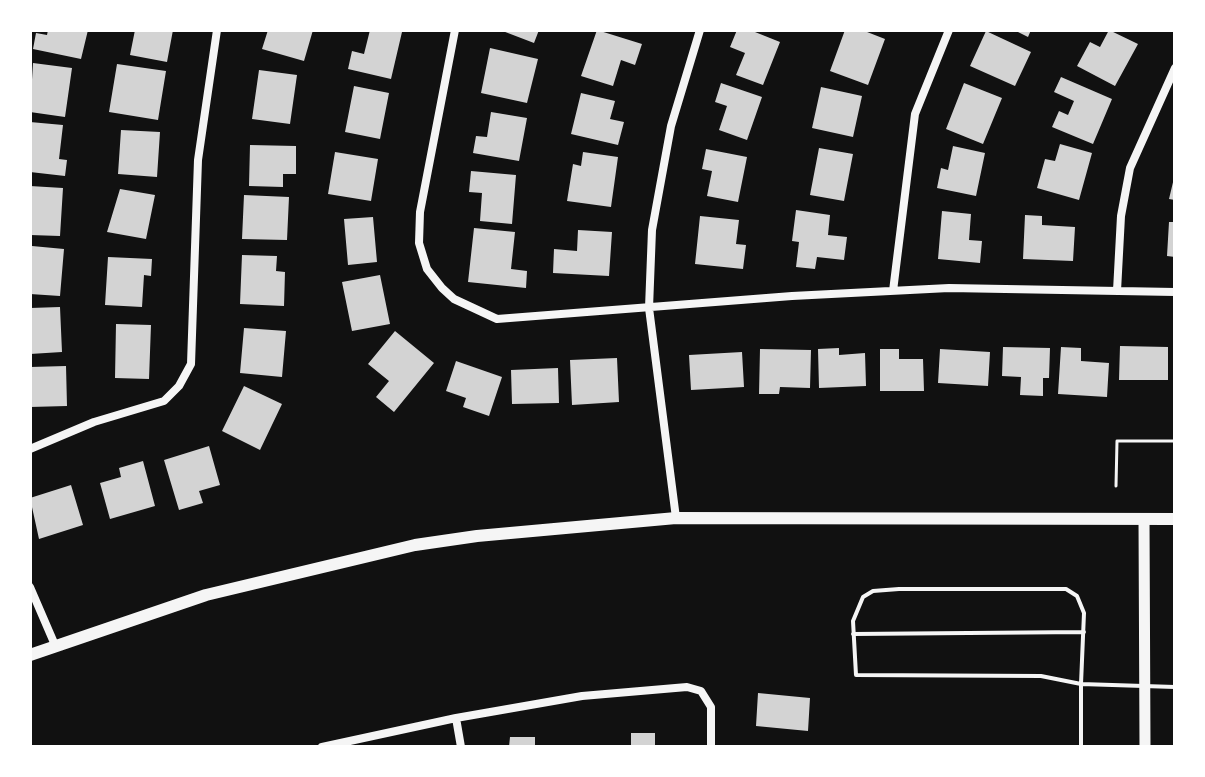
<!DOCTYPE html>
<html>
<head>
<meta charset="utf-8">
<style>
	body { margin:0 }
	#map { position:relative; width:1205px; height:777px; overflow:hidden; background:#111; font-family:Montserrat,sans-serif }
	canvas { display:block }
	.frame { position:absolute; inset:0; border:32px solid #fff; pointer-events:none }
</style>
</head>
<body>
<div id="map">
<canvas width="1205" height="777"></canvas>
<div class="frame"></div>
</div>
<script>
const context = document.querySelector('canvas').getContext('2d');
context.lineJoin = 'round';
function paint(path, color) {
  context.fillStyle = color;
  context.fill(path, 'evenodd');
}
function shape(rows) {
  const path = new Path2D();
  for (const r of rows) {
    path.moveTo(r[0], r[1]);
    for (let i = 2; i < r.length; i += 2) path.lineTo(r[i], r[i + 1]);
  }
  return path;
}
function trace(path, color, width, dash) {
  context.strokeStyle = color;
  context.lineWidth = width;
  context.lineCap = dash ? 'butt' : 'round';
  context.setLineDash(dash || []);
  context.stroke(path);
}
const building = shape([
	[48,30,88,30,81,59,33,49,36,33,47,35],
	[135,30,173,30,167,62,130,55],
	[268,30,313,30,304,61,262,49],
	[370,30,402,32,391,79,348,69,352,51,364,54],
	[500,30,539,30,534,43],
	[597,30,642,44,635,65,621,60,613,86,581,76],
	[737,30,750,30,780,42,763,85,736,75,745,53,730,47],
	[845,30,862,30,885,39,868,85,830,71],
	[1014,30,1031,30,1028,37],
	[1109,30,1138,44,1115,86,1077,66,1090,42,1100,47],
	[986,31,1031,52,1015,86,970,66],
	[490,48,538,59,527,103,481,93],
	[33,63,72,68,65,117,30,112],
	[117,64,166,71,158,120,109,112],
	[259,70,297,75,290,124,252,119],
	[1061,77,1112,99,1093,144,1052,127,1059,111,1068,115,1074,101,1054,92],
	[721,83,762,97,747,140,719,130,727,106,715,102],
	[964,83,1002,98,983,144,946,129],
	[354,86,389,93,380,139,345,132],
	[821,87,862,96,853,137,812,128],
	[581,93,615,101,610,119,624,122,618,145,571,134],
	[491,112,527,118,519,161,473,153,476,136,487,137],
	[30,122,63,125,59,159,67,160,65,176,30,172],
	[121,130,160,132,157,177,118,174],
	[1060,144,1092,153,1079,200,1037,188,1045,159,1055,161],
	[250,145,296,146,296,174,283,174,283,187,249,186],
	[953,146,985,153,976,196,937,188,941,168,948,170],
	[819,148,853,154,844,201,810,195],
	[706,149,747,157,738,202,707,196,712,171,702,169],
	[335,152,378,159,371,201,328,194],
	[583,152,618,157,611,207,567,201,573,164,581,166],
	[471,171,516,175,512,224,480,221,482,193,469,192],
	[1174,178,1175,178,1175,200,1169,199],
	[30,186,63,188,60,236,30,235],
	[120,189,155,195,146,239,107,232],
	[244,195,289,197,287,240,242,239],
	[796,210,830,215,828,235,847,237,844,260,817,257,815,269,796,267,799,242,792,241],
	[942,211,971,214,969,240,982,241,980,263,938,259],
	[1025,215,1042,216,1042,225,1075,227,1073,261,1023,259],
	[700,216,739,220,736,244,746,245,743,269,695,264],
	[373,217,377,262,348,265,344,219],
	[1169,222,1175,222,1175,257,1167,256],
	[474,228,515,232,511,269,527,271,526,288,468,282],
	[578,230,612,232,609,276,553,273,554,249,577,251],
	[32,246,64,249,60,296,30,294],
	[242,255,277,256,276,271,285,272,284,306,240,304],
	[108,257,152,259,151,276,144,275,142,307,105,305],
	[380,275,390,324,352,331,342,282],
	[60,307,62,352,30,354,30,308],
	[116,324,151,325,149,379,115,378],
	[244,328,286,331,282,377,240,373],
	[395,331,434,363,394,412,376,397,389,381,368,364],
	[1120,346,1168,347,1168,380,1119,380],
	[1003,347,1050,348,1049,378,1043,378,1043,396,1020,395,1021,377,1002,376],
	[1061,347,1081,348,1081,361,1109,363,1107,397,1058,394],
	[839,348,839,355,865,353,866,386,819,388,818,349],
	[760,349,811,350,810,388,780,387,779,394,759,394],
	[880,349,899,349,899,359,923,359,924,391,880,391],
	[940,349,990,352,988,386,938,383],
	[742,352,744,387,691,390,689,355],
	[617,358,619,402,572,405,570,360],
	[456,361,502,377,489,416,463,407,466,398,446,391],
	[66,366,67,406,30,407,30,367],
	[558,368,559,403,512,404,511,370],
	[244,386,282,404,260,450,222,431],
	[209,446,220,485,199,491,203,503,179,510,164,460],
	[143,461,155,506,110,519,100,483,121,477,119,468],
	[71,485,83,525,39,539,30,498],
	[758,693,810,698,808,731,756,726],
	[631,733,655,733,655,747,631,747],
	[510,737,535,737,535,747,509,747]
]);
const path = shape([
	[1116,486,1117,441,1175,441]
]);
const service = shape([
	[899,589,1066,589,1077,596,1084,613,1081,684,1041,676,856,675,853,621,863,597,873,591,899,589],
	[853,634,1084,632],
	[1081,747,1081,684,1175,687]
]);
const minor = shape([
	[455,30,420,212,419,243,427,269,442,288,454,299,497,319,792,296,949,288,1175,292],
	[893,291,915,114,949,30],
	[1117,291,1121,216,1130,168,1175,68],
	[30,449,94,422,164,401,179,386,191,364,198,160,217,30],
	[676,518,649,308,652,230,671,126,700,30],
	[30,587,55,645],
	[456,718,461,747],
	[322,747,456,718,582,696,687,687,701,691,711,707,711,747]
]);
const tertiary = shape([
	[1144,519,1145,747]
]);
const secondary = shape([
	[30,655,206,595,415,545,477,536,676,518,1175,519]
]);
paint(building, '#d3d3d3');
trace(path, '#f5f5f5', 3);
trace(service, '#f5f5f5', 4);
trace(minor, '#f5f5f5', 8);
trace(tertiary, '#f5f5f5', 11);
trace(secondary, '#f5f5f5', 12);
</script>
</body>
</html>
